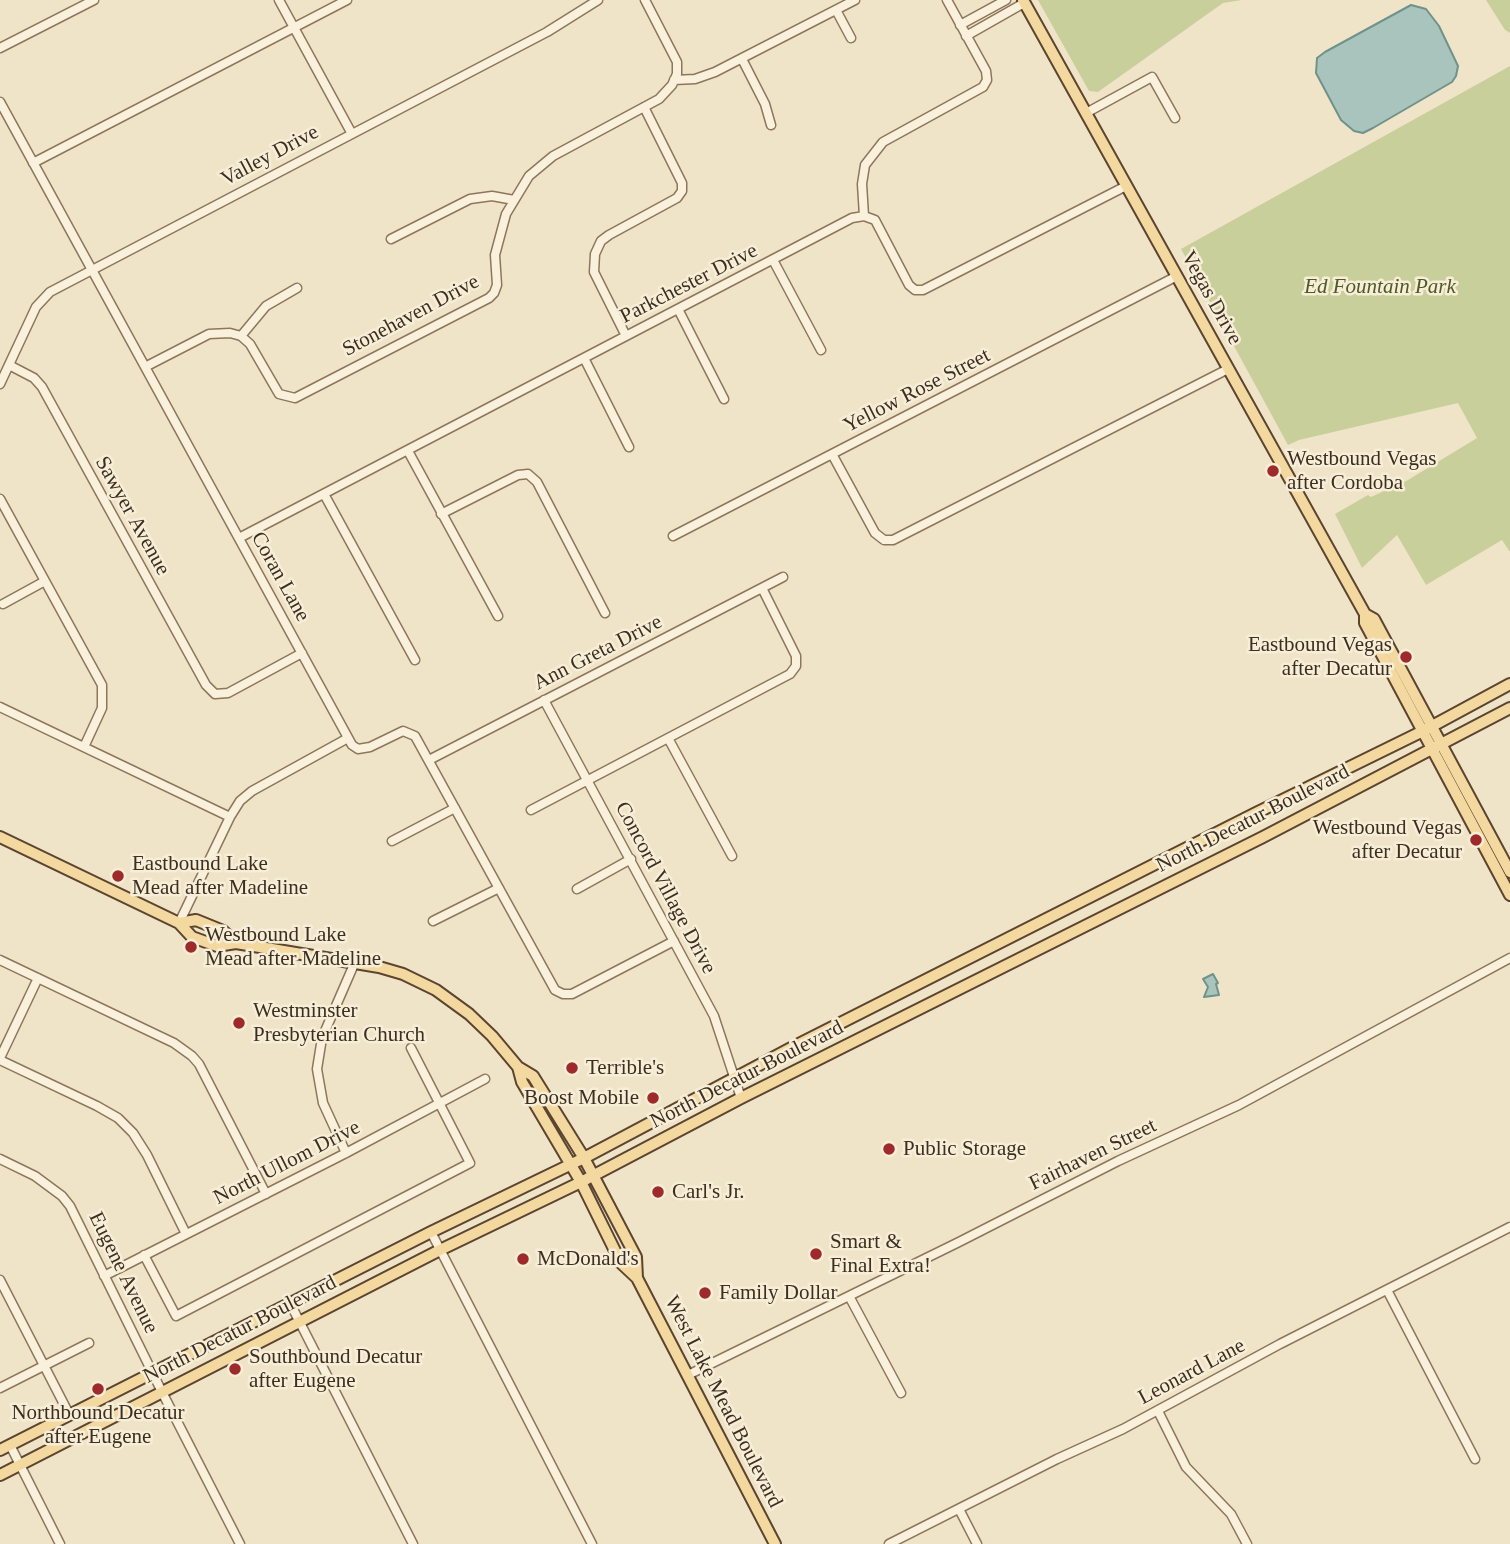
<!DOCTYPE html>
<html>
<head>
<meta charset="utf-8">
<style>
	body { margin:0 }
	canvas { display:block; background:#f0e4c8 }
</style>
</head>
<body>
<canvas width="1510" height="1544"></canvas>
<script>
const context = document.querySelector('canvas').getContext('2d');
context.lineJoin = 'round';
function paint(path, color) {
  context.fillStyle = color;
  context.fill(path, 'evenodd');
}
function shape(rows) {
  const path = new Path2D();
  for (const r of rows) {
    path.moveTo(r[0], r[1]);
    for (let i = 2; i < r.length; i += 2) path.lineTo(r[i], r[i + 1]);
  }
  return path;
}
function trace(path, color, width, dash) {
  context.strokeStyle = color;
  context.lineWidth = width;
  context.lineCap = dash ? 'butt' : 'round';
  context.setLineDash(dash || []);
  context.stroke(path);
}
function drawText(font, color, halo, rows, align = 'center') {
  context.font = font + ' Georgia,serif';
  context.lineWidth = 5;
  context.setLineDash([]);
  context.textBaseline = 'middle';
  context.strokeStyle = halo;
  context.fillStyle = color;
  for (const [text, x, y, turn = 0] of rows) {
    context.save();
    context.translate(x, y);
    context.rotate((+turn || 0) * Math.PI / 180);
    context.textAlign = isNaN(turn) ? turn : align;
    if (halo) context.strokeText(text, 0, 0);
    context.fillText(text, 0, 0);
    context.restore();
  }
}
const green = shape([
	[1038,0,1242,0,1223,3,1098,92,1089,91],
	[1486,0,1510,0,1510,33,1505,30],
	[1510,66,1510,552,1502,540,1426,585,1397,535,1362,568,1335,514,1368,495,1371,497,1408,480,1477,438,1458,403,1299,440,1288,445,1181,249]
]);
const water = shape([
	[1411,5,1426,9,1439,26,1458,66,1456,76,1452,82,1373,128,1363,133,1354,131,1341,120,1316,73,1317,58,1325,52,1411,5],
	[1213,974,1218,983,1216,984,1219,995,1204,997,1208,987,1203,979,1213,974]
]);
const minor = shape([
	[279,0,352,134],
	[836,10,851,38],
	[960,25,1006,0],
	[966,36,1024,3],
	[0,48,94,0],
	[742,59,765,104,771,125],
	[674,80,695,79,715,72,855,0],
	[0,102,352,745,358,749,370,747,403,731,415,736,555,990,563,994,572,994,674,941],
	[1086,113,1152,77,1175,118],
	[33,163,347,0],
	[864,216,862,184,865,165,883,142,983,87,987,80,986,71,947,0],
	[391,239,470,199,492,196,514,200],
	[773,260,821,350],
	[678,309,724,399],
	[241,336,266,306,297,288],
	[626,336,594,272,595,254,601,241,609,235,677,198,682,191,682,183,644,107],
	[584,358,629,447],
	[9,365,34,378,42,387,206,685,215,694,228,693,302,653],
	[145,367,209,334,230,333,241,336,250,344,279,394,295,398,489,298,494,293,497,285,495,255,506,214,529,176,553,156,659,99,672,85,677,74,677,62,645,0],
	[0,384,36,307,50,292,547,32,598,0],
	[408,451,498,616],
	[832,454,875,533,884,540,893,540,1228,369],
	[324,494,415,660],
	[0,499,102,685,102,708,84,747],
	[441,514,518,475,528,474,537,482,605,613],
	[673,536,1177,276],
	[239,538,852,218,864,216,875,220,909,285,915,290,923,290,1126,186],
	[3,604,45,581],
	[544,700,714,1016,741,1098],
	[0,707,230,817],
	[668,738,732,856],
	[429,760,783,577],
	[531,810,790,674,796,666,796,656,762,588],
	[392,841,455,808],
	[577,889,631,859],
	[433,921,499,888],
	[179,923,230,817,240,801,252,791,348,738],
	[0,960,174,1043,192,1056,199,1064,266,1194],
	[0,1058,38,978],
	[0,1060,97,1106,118,1118,133,1133,147,1155,186,1234],
	[346,1153,323,1103,317,1069,322,1038,355,962],
	[0,1159,35,1176,62,1196,70,1206,162,1392,240,1544],
	[431,1232,592,1544],
	[144,1255,176,1316,470,1163,411,1048],
	[104,1276,346,1153,485,1079],
	[0,1280,69,1414],
	[1387,1290,1475,1459],
	[849,1296,901,1393],
	[290,1303,413,1544],
	[688,1375,959,1242,1118,1161,1239,1105,1510,958],
	[0,1388,89,1343],
	[1158,1411,1186,1467,1231,1514,1247,1544],
	[10,1445,60,1544],
	[959,1509,977,1544],
	[889,1544,1057,1459,1123,1429,1280,1344,1510,1227]
]);
const major = shape([
	[1023,0,1365,614,1365,623,1510,895],
	[1365,614,1374,619,1510,872],
	[0,837,179,923,192,937,217,946,236,943,379,967,403,974,436,990,469,1014,492,1036,518,1067,533,1076,584,1158,636,1257,637,1278],
	[179,923,196,920,223,931,236,943],
	[518,1067,522,1082,581,1182,621,1263,637,1278,775,1544],
	[0,1450,431,1232,584,1158,795,1046,1256,813,1423,731,1510,684],
	[0,1475,440,1250,581,1182,741,1098,1263,837,1510,708]
]);
const markers = [
	[1273,471,7,"#9e2a2b"],
	[1406,657,7,"#9e2a2b"],
	[1476,840,7,"#9e2a2b"],
	[118,876,7,"#9e2a2b"],
	[191,947,7,"#9e2a2b"],
	[239,1023,7,"#9e2a2b"],
	[572,1068,7,"#9e2a2b"],
	[653,1098,7,"#9e2a2b"],
	[889,1149,7,"#9e2a2b"],
	[658,1192,7,"#9e2a2b"],
	[816,1254,7,"#9e2a2b"],
	[523,1259,7,"#9e2a2b"],
	[705,1293,7,"#9e2a2b"],
	[235,1369,7,"#9e2a2b"],
	[98,1389,7,"#9e2a2b"]
];
const streetNames = [
	["Valley Drive",270,156,-28],
	["Parkchester Drive",689,284,-27],
	["Vegas Drive",1211,298,61],
	["Stonehaven Drive",411,316,-28],
	["Yellow Rose Street",917,391,-27],
	["Sawyer Avenue",132,516,61],
	["Coran Lane",280,577,61],
	["Ann Greta Drive",598,653,-27],
	["North Decatur Boulevard",1253,819,-27],
	["Concord Village Drive",665,888,62],
	["North Decatur Boulevard",747,1075,-27],
	["Fairhaven Street",1093,1155,-26],
	["North Ullom Drive",287,1163,-27],
	["Eugene Avenue",123,1273,64],
	["North Decatur Boulevard",240,1330,-27],
	["Leonard Lane",1192,1372,-28],
	["West Lake Mead Boulevard",723,1402,63]
];
const parkNames = [
	["Ed Fountain Park",1380,287]
];
const poiNames = [
	["Westbound Vegas",1287,459],
	["after Cordoba",1287,483],
	["Eastbound Vegas",1392,645,"right"],
	["after Decatur",1392,669,"right"],
	["Westbound Vegas",1462,828,"right"],
	["after Decatur",1462,852,"right"],
	["Eastbound Lake",132,864],
	["Mead after Madeline",132,888],
	["Westbound Lake",205,935],
	["Mead after Madeline",205,959],
	["Westminster",253,1011],
	["Presbyterian Church",253,1035],
	["Terrible's",586,1068],
	["Boost Mobile",639,1098,"right"],
	["Public Storage",903,1149],
	["Carl's Jr.",672,1192],
	["Smart &",830,1242],
	["Final Extra!",830,1266],
	["McDonald's",537,1259],
	["Family Dollar",719,1293],
	["Southbound Decatur",249,1357],
	["after Eugene",249,1381],
	["Northbound Decatur",98,1413,"center"],
	["after Eugene",98,1437,"center"]
];
paint(green, '#c9cf9b');
paint(water, '#a9c4bc');
trace(water, '#6f938a', 2);
trace(minor, '#8d765c', 11);
trace(major, '#5b4430', 14);
trace(minor, '#faf1dc', 8);
trace(major, '#f3d9a0', 10);
for (const [x, y, r, color] of markers) {
  const dot = new Path2D();
  dot.arc(x, y, r, 0, 2 * Math.PI);
  context.fillStyle = color;
  context.fill(dot);
  trace(dot, '#f7eed8', 2.5);
}
drawText('21px', '#3d2e20', '#f7eed8', streetNames);
drawText('italic 21px', '#4d5a26', '#f7eed8', parkNames);
drawText('21px', '#3d2e20', '#f7eed8', poiNames, 'left');
</script>
</body>
</html>
